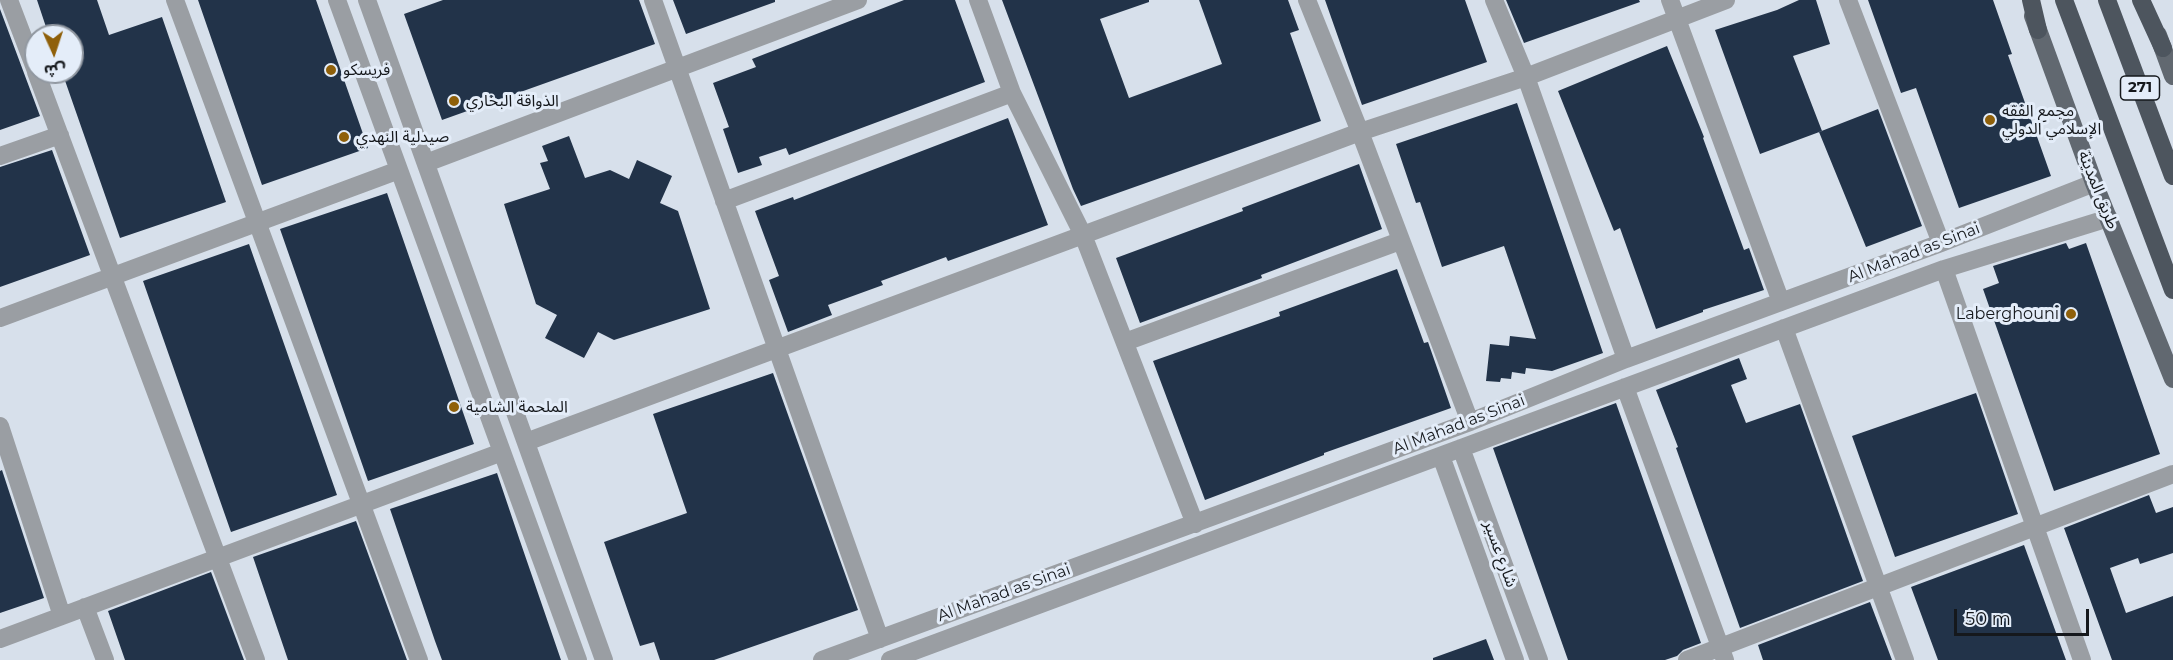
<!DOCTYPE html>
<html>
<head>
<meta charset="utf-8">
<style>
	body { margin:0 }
	#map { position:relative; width:2173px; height:660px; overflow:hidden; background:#d7e0eb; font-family:Montserrat,"Noto Sans Arabic",sans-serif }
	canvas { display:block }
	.north { position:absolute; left:24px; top:24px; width:60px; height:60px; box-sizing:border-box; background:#e4edf9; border:2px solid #9198a1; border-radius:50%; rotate:177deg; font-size:16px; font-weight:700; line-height:24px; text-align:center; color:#15181c }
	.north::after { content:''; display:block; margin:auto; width:21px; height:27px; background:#8f600a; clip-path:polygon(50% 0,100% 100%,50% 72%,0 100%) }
	.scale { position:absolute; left:1954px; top:609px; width:135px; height:27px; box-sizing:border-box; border:3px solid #15181c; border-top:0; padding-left:8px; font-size:18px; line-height:21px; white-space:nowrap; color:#15181c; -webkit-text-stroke:4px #e4edf9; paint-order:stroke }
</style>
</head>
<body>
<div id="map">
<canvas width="2173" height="660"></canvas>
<div class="north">ش</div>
<div class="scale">50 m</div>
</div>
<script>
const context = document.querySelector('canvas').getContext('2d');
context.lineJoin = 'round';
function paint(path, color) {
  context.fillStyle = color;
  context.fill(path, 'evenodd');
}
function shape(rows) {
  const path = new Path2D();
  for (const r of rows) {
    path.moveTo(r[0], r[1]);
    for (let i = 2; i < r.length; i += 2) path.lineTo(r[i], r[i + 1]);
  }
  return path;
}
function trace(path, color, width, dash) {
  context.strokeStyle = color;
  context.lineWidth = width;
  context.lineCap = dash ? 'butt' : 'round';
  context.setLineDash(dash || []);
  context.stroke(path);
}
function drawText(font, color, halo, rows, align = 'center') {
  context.font = font + ' Montserrat,"Noto Sans Arabic",sans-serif';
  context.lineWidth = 6;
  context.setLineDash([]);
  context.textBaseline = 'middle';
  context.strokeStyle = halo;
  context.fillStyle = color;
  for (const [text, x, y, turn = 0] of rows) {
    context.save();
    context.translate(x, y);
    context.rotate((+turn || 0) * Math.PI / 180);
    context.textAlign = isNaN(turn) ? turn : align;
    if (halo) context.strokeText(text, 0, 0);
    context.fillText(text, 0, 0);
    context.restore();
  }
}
const building = shape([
	[37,0,97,0,109,35,162,17,226,202,120,238,62,72,72,72,72,36,49,36],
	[198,0,316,0,368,148,262,185],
	[443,0,639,0,655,44,442,120,404,14],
	[673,0,775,0,775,2,686,34],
	[904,0,955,0,985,82,789,155,786,148,759,157,762,165,738,173,723,129,729,127,713,83,756,67,752,59],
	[1002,0,1149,0,1149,2,1100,19,1129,98,1222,64,1199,0,1288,0,1299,30,1290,33,1321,121,1081,206,1073,189],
	[1325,0,1465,0,1487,62,1362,105],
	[1506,0,1639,0,1640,2,1524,43],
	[1799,0,1816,0,1830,44,1793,56,1822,131,1760,154,1715,30,1777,10],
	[1868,0,1993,0,2012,54,2008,55,2051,176,1959,208,1916,88,1901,93],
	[0,9,40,116,0,130],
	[1667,46,1704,137,1703,138,1744,250,1749,248,1764,290,1703,310,1703,312,1656,329,1620,228,1614,231,1558,91],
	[1517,103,1603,353,1552,371,1526,368,1525,374,1512,372,1511,379,1501,378,1500,382,1486,381,1490,344,1509,346,1510,336,1536,339,1504,246,1442,267,1420,202,1416,203,1396,144],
	[1878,109,1922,226,1866,247,1819,132],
	[1008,118,1048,225,948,261,946,257,881,281,883,285,828,305,832,315,788,332,769,280,779,276,755,211,793,197,794,200],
	[569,136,585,178,610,170,629,179,637,160,672,176,660,203,678,211,710,309,614,340,598,332,584,358,545,338,557,315,536,304,504,204,550,189,540,163,548,161,542,146],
	[52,150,90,255,0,287,0,167],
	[1359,164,1382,229,1261,275,1262,278,1140,323,1116,258,1243,211,1242,208],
	[387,193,474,444,368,481,280,229],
	[2066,243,2069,249,2086,243,2160,454,2054,491,1983,289,1999,283,1993,266],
	[249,244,337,495,231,532,143,281],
	[1397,269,1424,343,1428,342,1451,408,1324,453,1324,455,1205,500,1153,361,1280,316,1279,312],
	[1739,358,1747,379,1731,385,1746,423,1800,404,1863,581,1740,628,1676,448,1678,447,1656,390],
	[773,373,858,610,714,660,660,660,654,642,640,646,604,542,687,513,653,414],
	[1976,393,2018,514,1895,557,1852,436],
	[1616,403,1701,643,1683,650,1677,656,1665,660,1568,660,1493,448],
	[2,470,44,598,0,613,0,471],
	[497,473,520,541,561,660,442,660,435,641,390,509],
	[2149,495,2156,513,2173,507,2173,553,2140,564,2138,558,2110,568,2126,613,2173,596,2173,660,2112,660,2064,528],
	[356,521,407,660,288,660,253,557],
	[2024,545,2066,660,1938,660,1911,587],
	[211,572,244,660,125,660,108,611],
	[1870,602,1892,660,1763,660,1758,645],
	[1486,639,1494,660,1433,660,1433,658]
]);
const minor = shape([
	[9,0,36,71],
	[175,0,419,660],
	[337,0,578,660],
	[367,0,604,660],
	[653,0,880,639],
	[978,0,1012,93,1083,235,1195,524],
	[1307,0,1360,132,1470,422],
	[1494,0,1526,77,1626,359],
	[1670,0,1781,302],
	[1848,0,1941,243],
	[36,72,256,660],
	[0,156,60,135],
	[426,163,858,0],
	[724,201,1012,93],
	[1944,269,2082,660],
	[0,318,399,170],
	[1784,328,1905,660],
	[1125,342,1400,241],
	[1625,387,1725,660],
	[0,426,62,616],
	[526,442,1360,132,1526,77,1726,0],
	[1461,448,1539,660],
	[1441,456,1515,660],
	[85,607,105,660],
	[0,639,502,452],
	[822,660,1470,422,1626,359,1941,243,2094,183],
	[890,660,1944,269,2109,218],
	[1687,660,2173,474]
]);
const major = shape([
	[2033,16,2094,183,2173,379],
	[2158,35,2173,76]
]);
const highway = shape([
	[2031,0,2038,30],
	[2064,0,2173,290],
	[2107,0,2173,176],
	[2141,0,2163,48]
]);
const markers = [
	[331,70,6,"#8f600a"],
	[454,101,6,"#8f600a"],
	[1990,120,6,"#8f600a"],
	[344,137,6,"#8f600a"],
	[2071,314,6,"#8f600a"],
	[454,407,6,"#8f600a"]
];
const shields = [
	[2140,88,39]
];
const shieldNames = [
	["271",2140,88]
];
const poiNames = [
	["فريسكو",343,70],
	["الذواقة البخاري",466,101],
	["مجمع الفقه",2002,111],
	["الإسلامي الدولي",2002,129],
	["صيدلية النهدي",356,137],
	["Laberghouni",2059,314,"right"],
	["الملحمة الشامية",466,407]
];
const streetNames = [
	["طريق المدينة",2098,190,68],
	["Al Mahad as Sinai",1914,253,-21],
	["Al Mahad as Sinai",1459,425,-21],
	["شارع عسير",1500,554,70],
	["Al Mahad as Sinai",1004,593,-20]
];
paint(building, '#223349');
trace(minor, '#9a9ea3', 18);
trace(major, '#616870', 18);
trace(highway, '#4d555e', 18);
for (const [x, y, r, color] of markers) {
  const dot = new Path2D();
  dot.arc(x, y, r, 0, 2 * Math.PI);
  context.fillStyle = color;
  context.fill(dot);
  trace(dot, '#e4edf9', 2);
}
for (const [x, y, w] of shields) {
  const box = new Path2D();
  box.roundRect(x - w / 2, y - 12, w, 24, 4.5);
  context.fillStyle = '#e4edf9';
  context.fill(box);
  trace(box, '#15181c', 1.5);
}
drawText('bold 15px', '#15181c', null, shieldNames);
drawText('16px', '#15181c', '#e4edf9', poiNames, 'left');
drawText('16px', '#15181c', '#e4edf9', streetNames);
</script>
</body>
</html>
